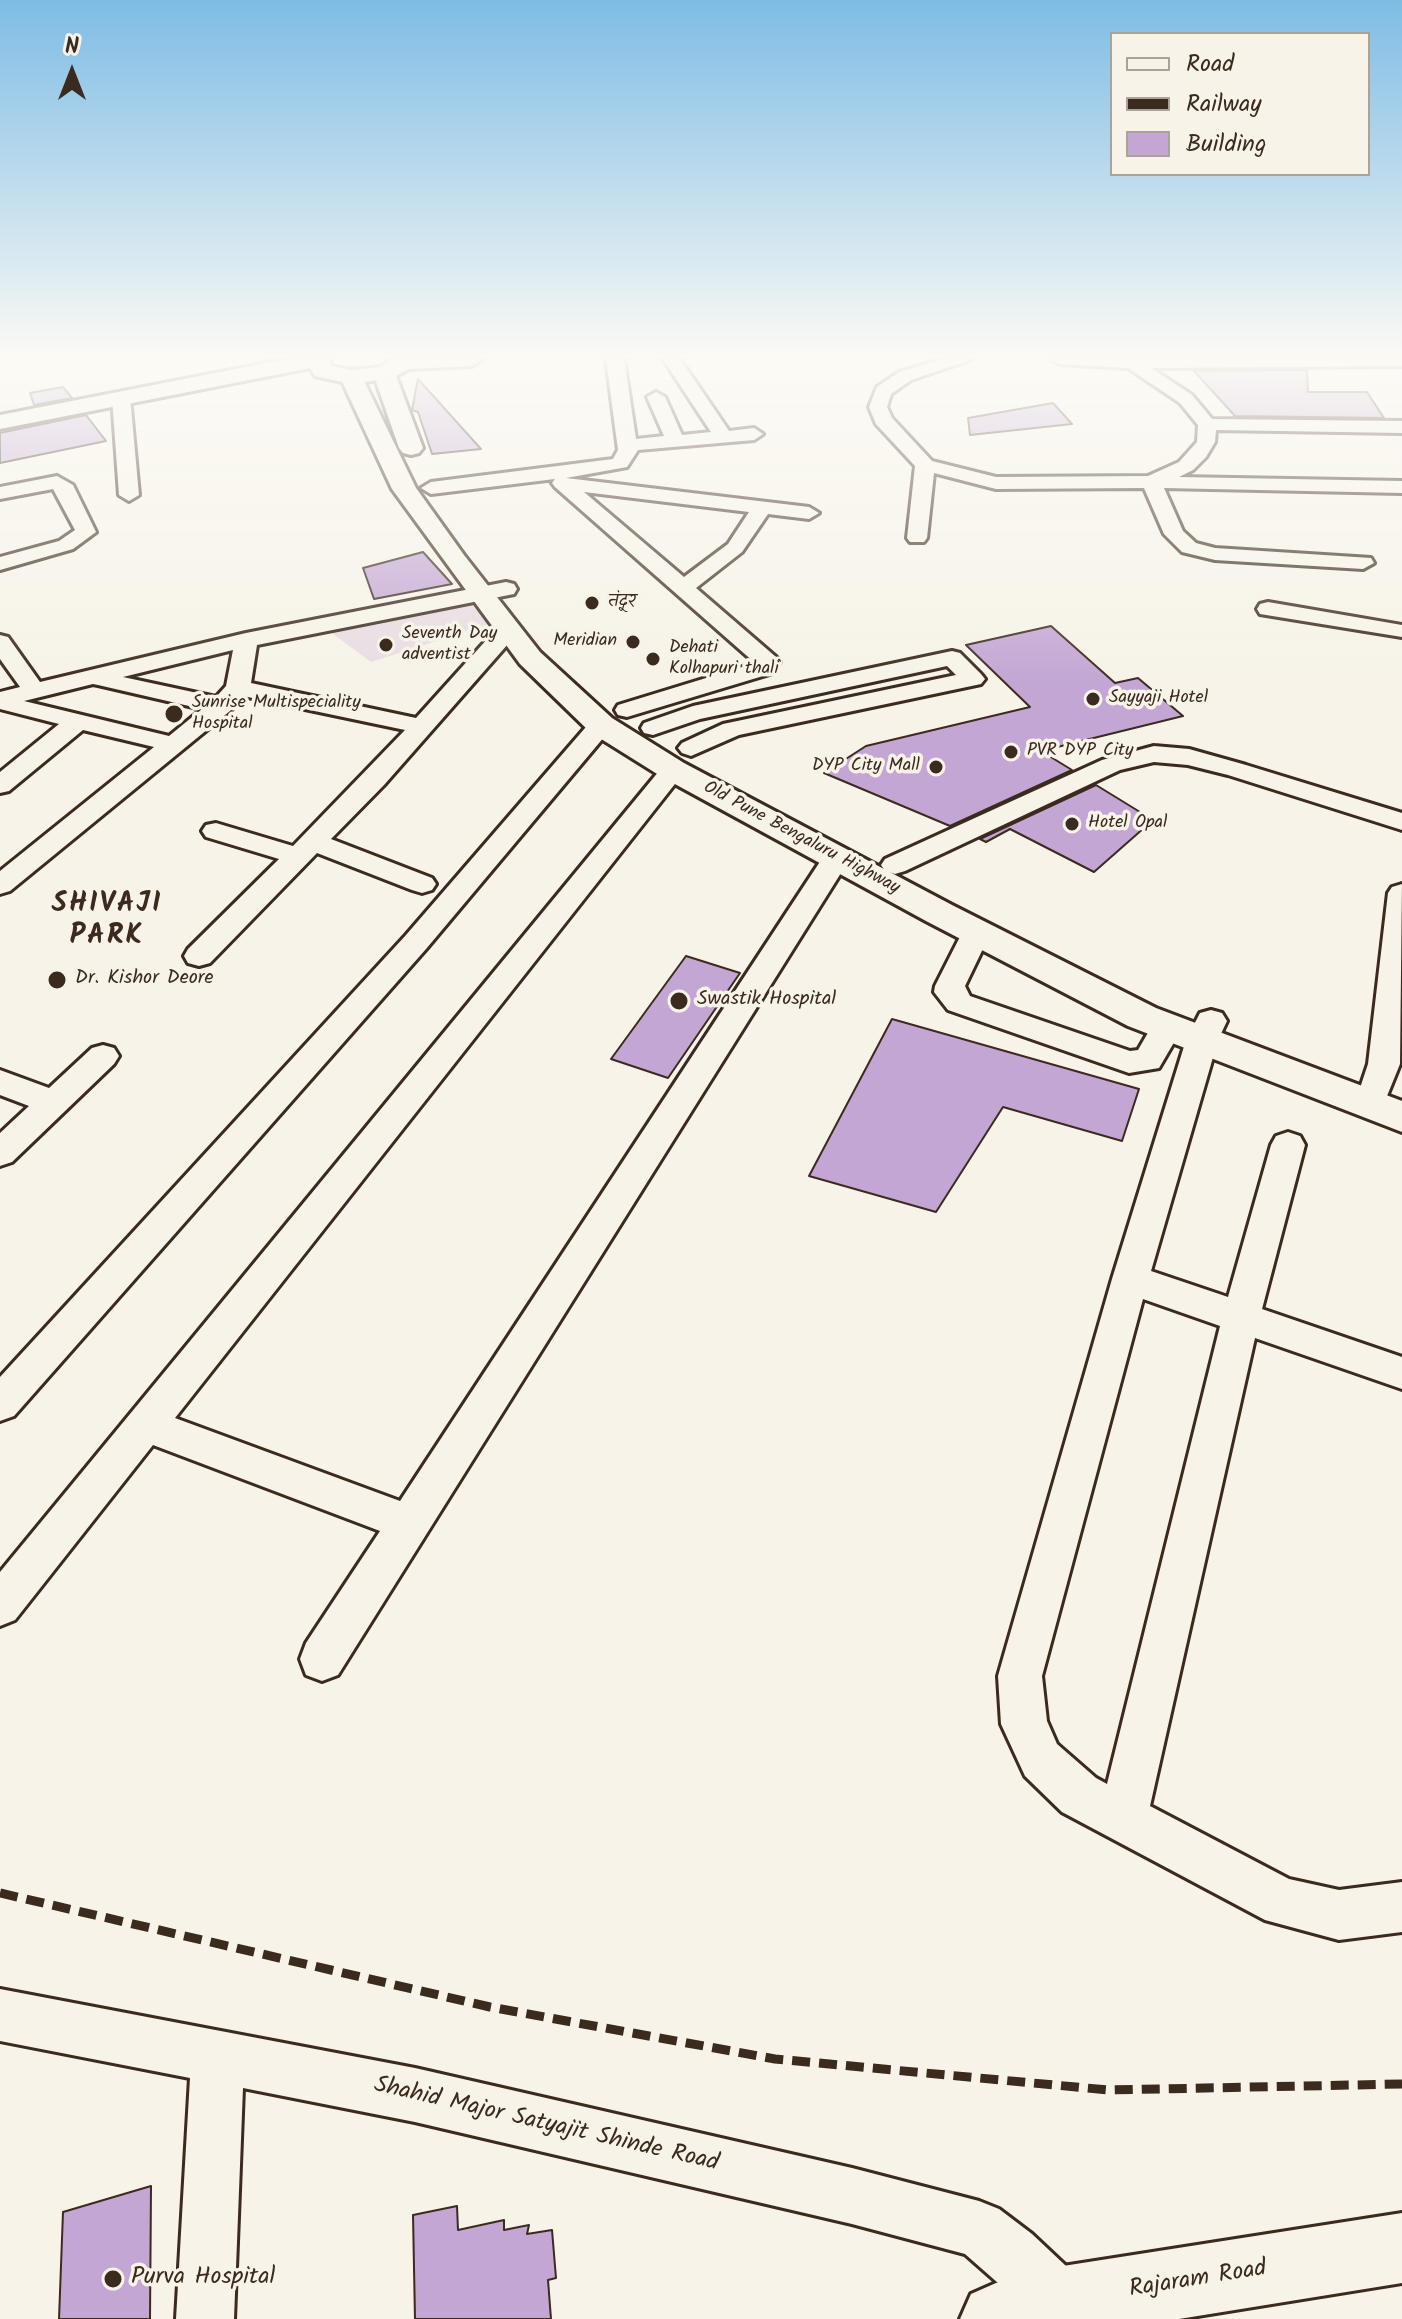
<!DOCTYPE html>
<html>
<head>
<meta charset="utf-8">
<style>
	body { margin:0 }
	#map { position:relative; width:1402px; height:2319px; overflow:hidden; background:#f7f3e8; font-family:Kalam,sans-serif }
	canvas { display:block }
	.legend { position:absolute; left:1110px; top:32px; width:260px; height:144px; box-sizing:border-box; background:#f7f3e8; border:2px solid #aca397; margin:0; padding:10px 14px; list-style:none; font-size:24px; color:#3b2a1e }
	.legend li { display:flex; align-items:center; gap:16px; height:40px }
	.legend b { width:40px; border:2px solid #aca397 }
	.north { position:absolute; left:32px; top:32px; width:80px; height:80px; -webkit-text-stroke:6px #f7f3e8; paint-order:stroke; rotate:0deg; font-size:22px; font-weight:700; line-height:32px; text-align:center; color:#3b2a1e }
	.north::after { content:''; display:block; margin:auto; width:28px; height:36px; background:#3b2a1e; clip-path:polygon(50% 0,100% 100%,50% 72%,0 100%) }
</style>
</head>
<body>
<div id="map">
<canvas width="1402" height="2319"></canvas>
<ul class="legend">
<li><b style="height:10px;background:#f7f3e8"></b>Road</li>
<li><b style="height:10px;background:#3b2a1e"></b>Railway</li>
<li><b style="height:22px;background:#c3a6d3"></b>Building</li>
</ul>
<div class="north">N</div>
</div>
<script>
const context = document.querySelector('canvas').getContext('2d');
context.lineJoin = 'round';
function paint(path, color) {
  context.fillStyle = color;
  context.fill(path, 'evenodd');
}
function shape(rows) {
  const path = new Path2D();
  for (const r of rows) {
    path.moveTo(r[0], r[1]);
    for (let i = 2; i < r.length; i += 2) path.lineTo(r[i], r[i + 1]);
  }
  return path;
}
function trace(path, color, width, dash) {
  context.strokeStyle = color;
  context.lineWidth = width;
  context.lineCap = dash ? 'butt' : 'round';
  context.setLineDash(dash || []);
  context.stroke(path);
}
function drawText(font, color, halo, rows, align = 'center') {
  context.font = font + ' Kalam,"Playpen Sans Deva",sans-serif';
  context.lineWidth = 7;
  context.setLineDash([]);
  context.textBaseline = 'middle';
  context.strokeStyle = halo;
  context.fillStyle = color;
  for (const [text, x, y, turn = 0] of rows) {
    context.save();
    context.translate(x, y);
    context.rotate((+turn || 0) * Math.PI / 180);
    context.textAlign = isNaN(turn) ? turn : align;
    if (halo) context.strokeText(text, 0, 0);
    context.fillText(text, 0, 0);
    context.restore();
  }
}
const built = shape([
	[466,600,492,623,371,662,325,628]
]);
const building = shape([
	[1307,370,1308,392,1367,392,1384,418,1235,416,1194,371,1307,370],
	[418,379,481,449,432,454,418,412,412,410,418,379],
	[63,387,72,398,34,405,30,393,63,387],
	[1053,403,1072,424,970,435,968,418,1053,403],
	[86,415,106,441,0,463,0,433,86,415],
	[423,552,452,584,374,599,363,568,423,552],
	[1051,626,1115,683,1138,678,1183,716,1041,751,1072,770,950,826,824,773,866,746,1030,707,966,645,1051,626],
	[1096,785,1153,820,1094,872,1010,829,986,842,980,839,1096,785],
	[686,956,740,973,668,1078,611,1059,686,956],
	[892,1019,1139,1089,1122,1141,1003,1107,936,1212,809,1176,892,1019],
	[151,2186,150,2319,59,2319,63,2212,151,2186],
	[457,2206,458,2230,504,2220,504,2230,529,2225,527,2234,552,2230,556,2278,548,2280,551,2319,415,2319,413,2215,457,2206]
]);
const minor = shape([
	[606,359,624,359,636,439,664,436,647,397,656,392,665,397,682,435,711,432,663,359,680,359,729,431,754,428,763,434,754,440,638,450,627,467,566,478,809,507,819,513,809,519,768,514,742,552,696,588,776,657,780,662,773,673,627,717,618,715,615,710,618,705,755,663,555,487,552,483,555,479,431,494,421,488,431,482,613,459,618,450,606,359],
	[584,492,749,512,728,544,684,577,584,492],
	[944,359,973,359,911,380,891,394,887,407,892,418,932,461,996,477,1148,476,1179,462,1197,442,1198,425,1180,403,1128,368,1059,364,1051,359,1402,359,1402,366,1151,368,1192,395,1212,419,1402,421,1402,433,1216,430,1215,442,1206,457,1193,470,1179,477,1402,481,1402,493,1164,488,1183,531,1196,543,1215,548,1371,558,1374,563,1363,569,1215,560,1182,552,1164,534,1144,488,996,489,934,473,927,538,924,542,910,542,907,538,915,466,876,424,869,407,877,387,899,372,944,359],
	[121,392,130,397,139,495,129,501,119,495,112,397,121,392],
	[57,476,73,485,96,532,73,549,0,570,0,557,59,541,75,530,53,489,0,499,0,487,57,476],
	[506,582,514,584,517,589,514,594,257,645,251,683,416,718,499,626,515,626,518,631,515,636,384,785,331,839,432,878,436,884,432,890,422,893,412,890,317,853,210,963,199,966,188,963,184,956,188,949,279,859,206,837,202,831,206,825,216,823,293,846,405,730,243,696,230,711,10,891,0,894,0,871,154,747,83,730,9,791,0,793,0,772,59,724,0,709,0,692,20,687,0,659,0,635,8,637,40,682,246,633,506,582],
	[233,650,226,686,216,697,123,677,233,650],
	[93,684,98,685,202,709,169,736,24,701,93,684],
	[1268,602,1402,625,1402,637,1260,614,1257,609,1260,604,1268,602],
	[952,651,960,653,981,674,985,679,981,684,739,735,691,756,682,753,678,748,682,743,723,724,956,675,947,666,700,719,653,735,644,733,641,728,644,723,693,706,952,651],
	[601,718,610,720,613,725,610,730,426,949,14,1416,0,1421,0,1377,406,935,592,720,601,718],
	[1154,746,1189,749,1246,765,1402,813,1402,830,1228,775,1188,765,1154,762,1120,770,905,871,895,874,885,871,881,865,885,859,1102,760,1154,746],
	[673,762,682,765,686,770,682,775,175,1418,400,1501,827,851,837,849,847,851,851,857,338,1675,322,1681,306,1675,300,1659,306,1643,380,1531,153,1445,15,1620,0,1626,0,1572,664,765,673,762],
	[1402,884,1400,1064,1387,1096,1376,1100,1365,1096,1360,1088,1368,1064,1388,893,1392,887,1402,884],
	[976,923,986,925,991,932,965,986,970,996,1130,1051,1138,1050,1156,1019,1167,1016,1178,1019,1183,1027,1159,1068,1129,1073,948,1010,934,992,935,986,966,925,976,923],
	[1211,1010,1222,1013,1227,1021,1218,1040,1151,1271,1228,1297,1271,1145,1276,1136,1288,1132,1300,1136,1305,1145,1262,1309,1402,1357,1402,1389,1255,1338,1150,1806,1289,1879,1339,1890,1402,1882,1402,1932,1339,1940,1265,1920,1062,1812,1025,1776,1001,1724,998,1676,1112,1279,1186,1040,1200,1013,1211,1010],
	[1143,1299,1220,1326,1107,1784,1096,1778,1057,1744,1047,1721,1042,1676,1143,1299],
	[103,1045,114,1048,119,1056,114,1064,12,1162,0,1166,0,1133,29,1106,0,1095,0,1070,49,1088,92,1048,103,1045],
	[0,1989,415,2068,852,2168,979,2201,999,2209,1032,2234,1083,2282,1092,2302,1085,2319,1039,2319,965,2254,852,2224,415,2122,243,2088,234,2319,176,2319,190,2078,0,2041,0,1989]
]);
const major = shape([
	[384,367,395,373,423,448,419,453,411,455,403,453,399,448,373,373,384,367],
	[351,370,362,377,416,488,464,555,540,652,612,718,684,763,952,905,1156,1008,1402,1101,1402,1132,1128,1026,926,921,662,777,590,732,520,664,392,489,340,377,351,370],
	[1402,2213,1402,2283,1179,2319,960,2319,971,2294,996,2283,1063,2266,1402,2213]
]);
const highway = shape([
	[287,359,330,359,331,366,351,370,380,367,393,359,483,359,472,366,409,369,392,378,351,384,315,376,310,368,0,429,0,415,287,359]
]);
const rail = shape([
	[0,1893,490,2007,775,2059,1108,2090,1402,2084]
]);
const markers = [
	[592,603,8,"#3b2a1e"],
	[633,642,8,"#3b2a1e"],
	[386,645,8,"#3b2a1e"],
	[653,659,8,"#3b2a1e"],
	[1093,699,8,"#3b2a1e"],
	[174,714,10,"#3b2a1e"],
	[1011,752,8,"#3b2a1e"],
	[936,767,8,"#3b2a1e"],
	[1072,824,8,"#3b2a1e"],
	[57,980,10,"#3b2a1e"],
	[679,1001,10,"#3b2a1e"],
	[113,2279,10,"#3b2a1e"]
];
const farPoinames = [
	["तंदूर",608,603],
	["Seventh Day",402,635],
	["adventist",402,656],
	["Meridian",617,642,"right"],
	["Dehati",669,649],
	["Kolhapuri thali",669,670],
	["Sayyaji Hotel",1109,699],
	["Sunrise Multispeciality",192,704],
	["Hospital",192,725],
	["PVR DYP City",1027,752],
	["DYP City Mall",920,767,"right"],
	["Hotel Opal",1088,824]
];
const farStreetnames = [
	["Old Pune Bengaluru Highway",801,839,28]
];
const poiNames = [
	["Dr. Kishor Deore",75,980],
	["Swastik Hospital",697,1001]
];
const nearStreetnames = [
	["Shahid Major Satyajit Shinde Road",546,2126,13],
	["Rajaram Road",1198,2281,-9]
];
const nearPoinames = [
	["Purva Hospital",131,2279]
];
const districtNames = [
	["SHIVAJI",107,906],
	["PARK",107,938]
];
paint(built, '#e7dce2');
paint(building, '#c3a6d3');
trace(building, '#3b2a1e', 2);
trace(minor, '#3b2a1e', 6);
trace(major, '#3b2a1e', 6);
trace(highway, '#3b2a1e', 6);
paint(minor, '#f7f3e8');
paint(major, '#f7f3e8');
paint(highway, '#f7f3e8');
trace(rail, '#3b2a1e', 9, [18, 9]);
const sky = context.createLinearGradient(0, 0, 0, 684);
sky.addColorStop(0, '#7ebce5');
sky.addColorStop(0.52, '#fbfaf5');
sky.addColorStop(1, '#fbfaf500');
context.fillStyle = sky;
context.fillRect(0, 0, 1402, 684);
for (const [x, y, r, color] of markers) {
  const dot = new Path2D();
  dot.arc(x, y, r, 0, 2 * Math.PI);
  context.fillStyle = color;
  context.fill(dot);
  trace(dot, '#f7f3e8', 3);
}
drawText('18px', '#3b2a1e', '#f7f3e8', farPoinames, 'left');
drawText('18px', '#3b2a1e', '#f7f3e8', farStreetnames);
drawText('20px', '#3b2a1e', '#f7f3e8', poiNames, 'left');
drawText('24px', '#3b2a1e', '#f7f3e8', nearStreetnames);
drawText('24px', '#3b2a1e', '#f7f3e8', nearPoinames, 'left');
context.letterSpacing = '2px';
drawText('bold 28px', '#3b2a1e', '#f7f3e8', districtNames);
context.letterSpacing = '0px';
</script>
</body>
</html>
